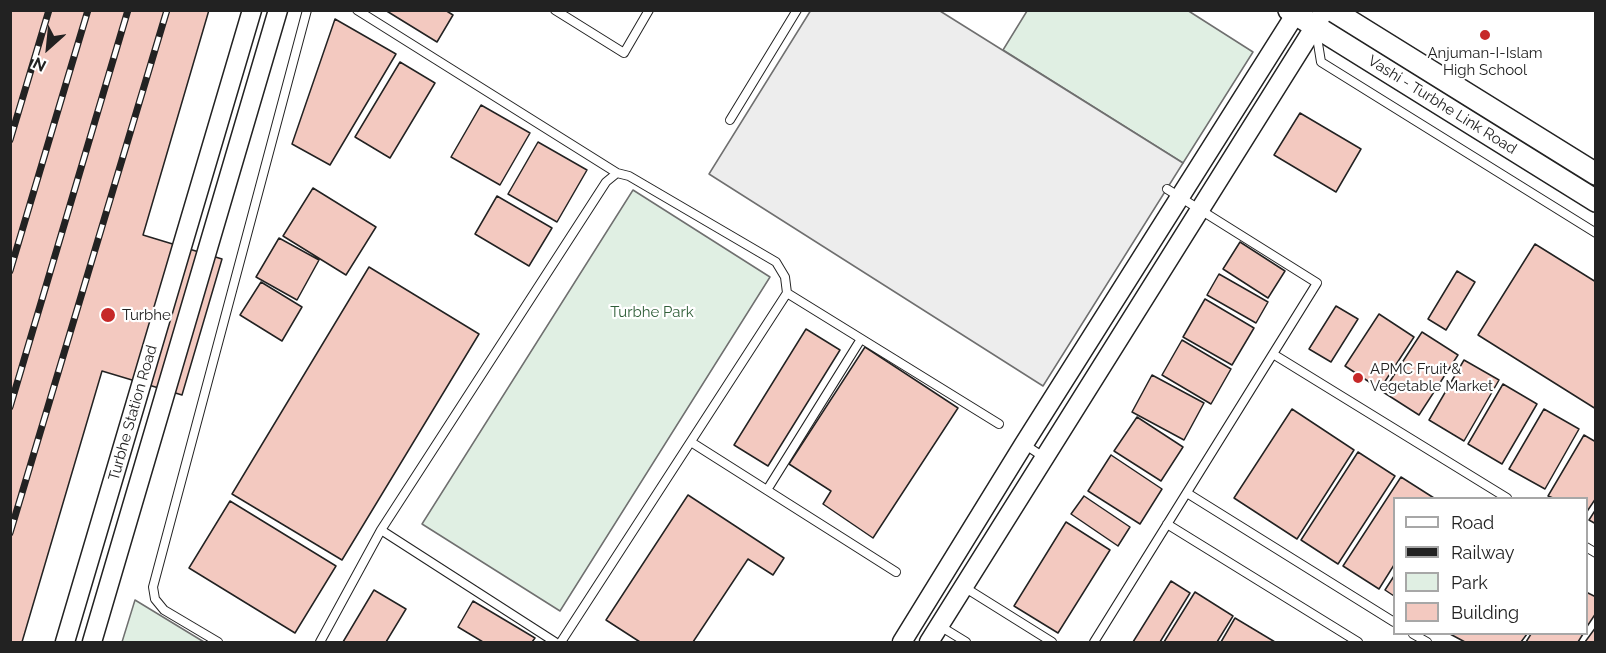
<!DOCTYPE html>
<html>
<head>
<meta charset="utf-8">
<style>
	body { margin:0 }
	#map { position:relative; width:1606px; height:653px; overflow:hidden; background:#fff; font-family:Raleway,sans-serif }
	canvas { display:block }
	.frame { position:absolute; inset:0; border:12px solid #222; pointer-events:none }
	.legend { position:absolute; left:1393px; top:497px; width:195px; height:138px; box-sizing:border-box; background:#fff; border:2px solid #a7a7a7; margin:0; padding:8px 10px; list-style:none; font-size:18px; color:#222 }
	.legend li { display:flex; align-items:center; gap:12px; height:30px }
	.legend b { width:30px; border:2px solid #a7a7a7 }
	.north { position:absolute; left:18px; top:18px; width:60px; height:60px; -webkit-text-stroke:4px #fff; paint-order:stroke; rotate:207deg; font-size:16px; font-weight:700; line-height:24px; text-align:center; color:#222 }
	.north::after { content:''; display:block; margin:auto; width:21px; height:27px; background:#222; clip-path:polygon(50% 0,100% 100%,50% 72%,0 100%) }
</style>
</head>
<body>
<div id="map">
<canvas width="1606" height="653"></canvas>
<div class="frame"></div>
<ul class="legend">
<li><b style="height:8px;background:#fff"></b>Road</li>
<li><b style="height:8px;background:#222"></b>Railway</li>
<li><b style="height:16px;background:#e0efe3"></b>Park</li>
<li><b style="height:16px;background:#f3c9c0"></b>Building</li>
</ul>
<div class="north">N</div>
</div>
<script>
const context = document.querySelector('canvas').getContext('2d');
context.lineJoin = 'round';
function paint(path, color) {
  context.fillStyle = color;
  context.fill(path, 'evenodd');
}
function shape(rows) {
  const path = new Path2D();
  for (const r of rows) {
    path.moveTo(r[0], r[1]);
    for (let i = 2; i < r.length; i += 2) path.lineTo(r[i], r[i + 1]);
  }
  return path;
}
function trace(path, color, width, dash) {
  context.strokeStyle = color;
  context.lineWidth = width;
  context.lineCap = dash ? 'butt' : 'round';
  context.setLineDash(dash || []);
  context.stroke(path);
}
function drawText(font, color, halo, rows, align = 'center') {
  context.font = font + ' Raleway,sans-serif';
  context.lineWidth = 4.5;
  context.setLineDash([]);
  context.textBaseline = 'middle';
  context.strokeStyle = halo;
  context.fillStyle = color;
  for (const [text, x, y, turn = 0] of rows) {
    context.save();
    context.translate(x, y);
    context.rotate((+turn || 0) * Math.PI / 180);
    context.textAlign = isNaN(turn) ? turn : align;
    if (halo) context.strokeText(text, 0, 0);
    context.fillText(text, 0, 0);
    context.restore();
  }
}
const green = shape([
	[1187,10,1253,52,1183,163,1003,50,1027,11,1187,10],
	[633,190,770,277,560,611,422,524,633,190],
	[135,600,204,642,122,642,135,600]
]);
const parking = shape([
	[811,10,940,11,1183,163,1043,386,709,174,811,10]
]);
const building = shape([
	[10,10,209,10,143,235,222,259,182,395,102,371,22,642,10,642,10,10],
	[385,10,445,10,453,15,437,42,385,10],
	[335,19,396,54,330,165,292,144,335,19],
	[400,62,435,83,390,158,355,137,400,62],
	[481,105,530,133,500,185,451,157,481,105],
	[1300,113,1361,149,1336,192,1274,155,1300,113],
	[538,142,587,170,557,222,508,194,538,142],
	[313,188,376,227,346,275,283,236,313,188],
	[497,196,552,228,529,266,475,234,497,196],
	[279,238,319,260,297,300,256,277,279,238],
	[1240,242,1285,271,1268,298,1223,269,1240,242],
	[1535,244,1596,282,1596,409,1478,335,1535,244],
	[369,267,479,334,342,560,232,494,369,267],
	[1457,271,1475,282,1446,330,1428,319,1457,271],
	[1219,274,1268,302,1256,323,1207,295,1219,274],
	[261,282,302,307,282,341,240,315,261,282],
	[1205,299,1254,328,1232,365,1183,337,1205,299],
	[1336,306,1358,319,1331,362,1309,349,1336,306],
	[1379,314,1414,337,1380,389,1345,366,1379,314],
	[806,329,840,350,768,466,734,445,806,329],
	[1422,332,1458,355,1419,415,1383,392,1422,332],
	[1182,340,1231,369,1211,404,1162,375,1182,340],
	[865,347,958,408,873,538,823,504,831,491,789,464,865,347],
	[1464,360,1499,380,1464,441,1429,420,1464,360],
	[1152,375,1204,403,1184,440,1132,412,1152,375],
	[1503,384,1537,404,1502,464,1468,444,1503,384],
	[1292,409,1354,450,1297,539,1234,498,1292,409],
	[1544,409,1579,429,1545,489,1509,469,1544,409],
	[1137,417,1183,447,1161,481,1114,451,1137,417],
	[1584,435,1596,442,1596,498,1586,513,1586,498,1553,498,1548,496,1584,435],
	[1358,452,1395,476,1338,564,1301,540,1358,452],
	[1111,455,1162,489,1140,524,1088,491,1111,455],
	[1401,477,1434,498,1394,498,1394,565,1379,589,1343,566,1401,477],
	[688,495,784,558,773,575,748,559,693,642,640,642,606,620,688,495],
	[1084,496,1130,527,1118,546,1071,514,1084,496],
	[230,501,336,566,295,633,189,568,230,501],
	[1596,509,1596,524,1589,520,1596,509],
	[1066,522,1110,550,1058,633,1014,606,1066,522],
	[1394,576,1394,596,1385,590,1394,576],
	[1171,581,1190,593,1160,642,1133,642,1171,581],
	[374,590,406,609,386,642,343,642,374,590],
	[1195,592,1233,616,1217,642,1164,642,1195,592],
	[1586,592,1596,597,1596,613,1586,628,1586,592],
	[473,601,535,638,532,642,483,642,458,627,473,601],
	[1235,618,1275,642,1221,642,1235,618],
	[1596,627,1596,642,1585,642,1596,627],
	[1450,634,1527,634,1521,642,1465,642,1450,634],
	[1531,634,1583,634,1578,642,1526,642,1531,634]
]);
const service = shape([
	[357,10,617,173],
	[555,10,624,53,649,10],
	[1316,31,1321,62,1596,233],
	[730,120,797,10],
	[787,293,999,424],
	[1273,354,1507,498],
	[691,442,896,572],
	[1024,444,1045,458],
	[767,490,861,339],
	[1187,493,1394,622],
	[1167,524,1358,642],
	[1586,547,1596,553],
	[964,587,1052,642],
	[940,626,966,642],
	[1413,634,1427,642],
	[218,642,164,610,155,599,153,587,307,10],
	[320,642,381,530],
	[555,642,381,530,606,182,617,173,629,176,776,262,785,277,787,293,561,642],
	[1094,642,1317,283,1167,189]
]);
const tertiary = shape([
	[65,642,252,10],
	[92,642,278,10],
	[902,642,1024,444,1298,10],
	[929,642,1325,10]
]);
const secondary = shape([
	[1289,10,1596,201],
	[1332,10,1596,174]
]);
const rail = shape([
	[10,140,49,10],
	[10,271,88,10],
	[10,407,128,10],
	[10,533,167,10]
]);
const markers = [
	[1485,35,6,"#c62828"],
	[108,315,8,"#c62828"],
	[1358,378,6,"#c62828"]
];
const poiNames = [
	["Anjuman-I-Islam",1485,53,"center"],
	["High School",1485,70,"center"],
	["Turbhe",122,315],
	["APMC Fruit &",1370,369],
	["Vegetable Market",1370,386]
];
const streetNames = [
	["Vashi - Turbhe Link Road",1442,105,32],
	["Turbhe Station Road",133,413,-74]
];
const parkNames = [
	["Turbhe Park",652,312]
];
paint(green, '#e0efe3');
trace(green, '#6f6f6f', 1.5);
paint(parking, '#ededed');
trace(parking, '#6f6f6f', 1.5);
paint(building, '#f3c9c0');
trace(building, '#222', 1.5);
trace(service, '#222', 10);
trace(tertiary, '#222', 21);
trace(secondary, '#222', 24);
trace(service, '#fff', 8);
trace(tertiary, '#fff', 18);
trace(secondary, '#fff', 21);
trace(rail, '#222', 7);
trace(rail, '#fff', 4.5, [14]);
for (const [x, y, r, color] of markers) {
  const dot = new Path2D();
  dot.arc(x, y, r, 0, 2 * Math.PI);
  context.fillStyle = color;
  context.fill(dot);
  trace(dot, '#fff', 2);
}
drawText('15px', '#222', '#fff', poiNames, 'left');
drawText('15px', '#222', '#fff', streetNames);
drawText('15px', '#2f5e38', '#fff', parkNames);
</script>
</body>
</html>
